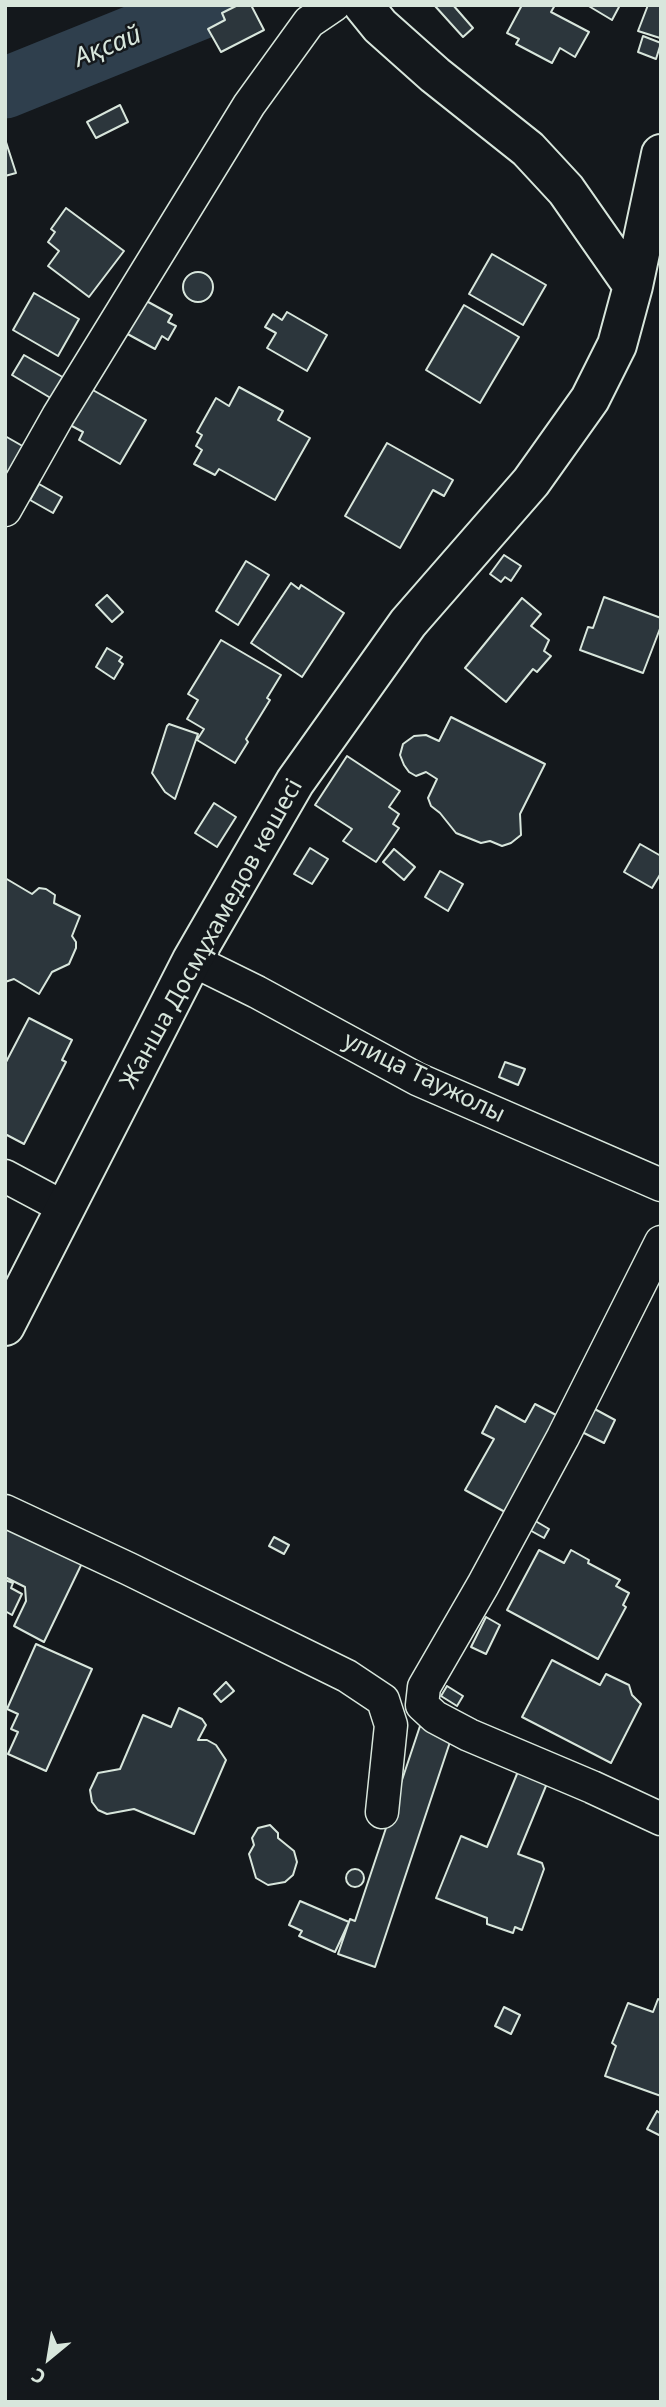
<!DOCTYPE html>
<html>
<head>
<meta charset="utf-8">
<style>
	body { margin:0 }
	#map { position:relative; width:666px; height:2407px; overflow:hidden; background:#14181c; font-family:"Noto Sans",sans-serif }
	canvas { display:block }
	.frame { position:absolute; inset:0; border:7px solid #d8e6dc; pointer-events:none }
	.north { position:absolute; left:14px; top:2323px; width:70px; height:70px; -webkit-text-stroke:5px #14181c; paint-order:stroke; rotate:210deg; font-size:19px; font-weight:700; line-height:28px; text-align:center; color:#d8e6dc }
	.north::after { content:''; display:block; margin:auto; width:24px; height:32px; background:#d8e6dc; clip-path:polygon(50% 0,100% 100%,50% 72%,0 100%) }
</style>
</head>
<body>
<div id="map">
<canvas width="666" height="2407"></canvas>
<div class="frame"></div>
<div class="north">С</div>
</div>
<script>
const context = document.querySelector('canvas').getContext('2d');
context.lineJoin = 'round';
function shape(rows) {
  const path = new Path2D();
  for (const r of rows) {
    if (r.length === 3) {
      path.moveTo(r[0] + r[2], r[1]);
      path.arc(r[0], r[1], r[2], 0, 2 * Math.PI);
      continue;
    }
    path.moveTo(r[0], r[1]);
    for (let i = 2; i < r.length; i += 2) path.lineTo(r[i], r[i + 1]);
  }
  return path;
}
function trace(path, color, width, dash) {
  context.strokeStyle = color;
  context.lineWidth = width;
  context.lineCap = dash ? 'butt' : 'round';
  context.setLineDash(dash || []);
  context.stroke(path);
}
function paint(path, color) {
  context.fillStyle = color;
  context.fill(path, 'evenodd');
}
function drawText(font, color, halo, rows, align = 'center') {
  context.font = font + ' "Noto Sans",sans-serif';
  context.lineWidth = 5;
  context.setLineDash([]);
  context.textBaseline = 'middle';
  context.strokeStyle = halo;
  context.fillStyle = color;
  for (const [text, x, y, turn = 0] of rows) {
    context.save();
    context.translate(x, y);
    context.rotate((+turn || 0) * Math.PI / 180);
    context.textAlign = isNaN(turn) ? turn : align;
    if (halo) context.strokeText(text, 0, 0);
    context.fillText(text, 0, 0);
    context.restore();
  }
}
const river = shape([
	[5,88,210,5]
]);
const building = shape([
	[238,5,251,5,264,30,221,52,208,29,225,20,222,13,238,5],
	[453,5,473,28,463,37,435,6,453,5],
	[522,5,555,5,551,12,589,32,575,57,560,48,552,63,516,44,519,39,507,33,522,5],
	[587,5,620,5,612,20,587,5],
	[648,5,661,5,660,38,638,31,648,5],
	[643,36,661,43,656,59,638,52,643,36],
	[120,105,128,122,96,138,87,122,120,105],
	[5,139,16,173,5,176,5,139],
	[66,208,124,251,89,297,48,266,59,251,48,242,55,232,51,229,66,208],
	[492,254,546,285,523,325,469,294,492,254],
	[198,287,15],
	[34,293,79,319,58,356,13,330,34,293],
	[141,298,172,315,168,322,176,326,168,340,162,336,155,349,122,331,141,298],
	[464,305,519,337,480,403,426,370,464,305],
	[287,312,327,335,307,371,267,348,276,333,265,327,273,314,282,320,287,312],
	[24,355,66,379,54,400,12,375,24,355],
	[239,387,283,411,278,420,310,438,275,500,219,469,215,475,194,464,202,450,196,446,202,435,197,432,216,398,229,406,239,387],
	[91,389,146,420,120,464,79,440,83,432,70,425,91,389],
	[5,436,26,448,10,476,5,474,5,436],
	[387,443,453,480,444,496,433,490,400,548,345,516,387,443],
	[39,484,62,497,53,513,30,500,39,484],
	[504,555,521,566,511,581,505,577,501,582,490,574,504,555],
	[246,561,269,575,238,625,216,611,246,561],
	[291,583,299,589,301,585,344,613,302,677,251,643,291,583],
	[107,595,123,612,112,622,96,605,107,595],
	[604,597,661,618,661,626,643,673,580,650,588,627,593,628,604,597],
	[522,598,541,614,531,626,549,640,544,651,551,656,537,672,533,669,506,702,465,668,522,598],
	[221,640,281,675,267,698,270,700,246,739,248,742,235,763,197,740,204,729,187,719,198,700,188,694,221,640],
	[107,648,122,657,119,661,123,664,114,679,96,667,107,648],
	[451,717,545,764,520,814,521,835,511,843,502,846,490,841,481,843,456,833,440,813,431,806,428,798,437,779,426,772,416,776,409,772,404,765,400,755,403,744,414,736,426,735,439,741,451,717],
	[169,724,198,734,175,799,165,792,152,773,167,726,169,724],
	[347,756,400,791,389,807,399,814,393,824,399,828,376,862,343,841,352,829,315,805,347,756],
	[214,803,236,817,217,847,195,833,214,803],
	[640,844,661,856,661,873,652,888,624,872,640,844],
	[310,848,328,859,312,884,294,874,310,848],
	[394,849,415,867,404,880,383,862,394,849],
	[440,871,463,884,448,911,425,897,440,871],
	[5,878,32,894,39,888,46,889,55,895,54,903,80,916,72,936,76,942,76,948,69,964,52,972,39,994,14,979,5,982,5,878],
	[29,1018,72,1040,62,1060,66,1062,24,1144,5,1134,5,1064,29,1018],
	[505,1062,525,1069,518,1085,499,1077,505,1062],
	[535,1404,558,1416,505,1512,465,1490,494,1439,482,1433,496,1406,525,1422,535,1404],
	[591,1407,615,1420,604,1443,580,1431,591,1407],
	[532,1519,549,1529,544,1538,526,1528,532,1519],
	[5,1520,84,1559,44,1642,14,1626,26,1601,25,1587,5,1577,5,1520],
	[274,1537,289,1545,284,1554,269,1546,274,1537],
	[539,1550,564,1563,571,1550,589,1560,588,1563,620,1580,616,1586,629,1593,623,1605,626,1607,598,1659,507,1610,539,1550],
	[5,1580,13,1583,11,1588,22,1594,12,1615,5,1611,5,1580],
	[486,1617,500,1625,486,1654,471,1647,486,1617],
	[36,1644,92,1669,46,1771,8,1754,18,1732,11,1729,18,1714,7,1709,36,1644],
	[552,1660,600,1685,606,1674,629,1685,632,1695,641,1704,611,1763,522,1717,552,1660],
	[226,1682,234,1691,221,1702,214,1694,226,1682],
	[447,1686,463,1696,457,1706,441,1696,447,1686],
	[179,1708,202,1719,206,1725,198,1740,207,1740,216,1745,226,1760,194,1834,134,1809,107,1814,98,1810,92,1802,90,1790,98,1773,120,1769,143,1715,171,1727,179,1708],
	[420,1726,452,1736,375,1967,338,1954,350,1919,355,1921,420,1726],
	[519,1769,548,1781,518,1854,542,1863,544,1869,522,1930,515,1927,513,1933,487,1924,487,1918,436,1898,461,1836,487,1847,519,1769],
	[270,1825,278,1833,278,1838,294,1851,297,1862,293,1875,285,1882,268,1885,256,1878,249,1854,254,1845,252,1838,258,1828,270,1825],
	[355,1878,9],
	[300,1901,349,1922,335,1952,299,1936,302,1931,289,1925,300,1901],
	[658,1999,661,2000,661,2096,605,2076,616,2046,612,2043,628,2003,653,2012,658,1999],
	[504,2007,520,2015,511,2034,495,2026,504,2007],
	[657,2111,661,2114,661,2136,647,2129,657,2111]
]);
const minor = shape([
	[5,510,58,416,249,105,309,22,334,5],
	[192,960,257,992,417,1079,661,1185],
	[5,1176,65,1208],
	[661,1242,563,1437,483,1585,424,1687,422,1705,435,1717,469,1735,592,1787,661,1819],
	[5,1511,129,1569,347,1676,383,1700,391,1725,382,1812]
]);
const tertiary = shape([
	[363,5,380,26,435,75,528,149,566,190,633,286],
	[5,1326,192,960,295,782,408,623,531,482,590,399,617,345,633,286,661,154]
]);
const streetNames = [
	["Жанша Досмұхамедов көшесі",212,934,-61],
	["улица Таужолы",424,1078,26]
];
const waterNames = [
	["Ақсай",108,47,-22]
];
trace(river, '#2f3f4d', 61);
paint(building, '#2c363c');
trace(building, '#d8e6dc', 2);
trace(minor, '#d8e6dc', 35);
trace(tertiary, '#d8e6dc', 42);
trace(minor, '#14181c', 32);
trace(tertiary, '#14181c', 38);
drawText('24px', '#d8e6dc', '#14181c', streetNames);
drawText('italic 26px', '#d8e6dc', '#14181c', waterNames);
</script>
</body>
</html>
